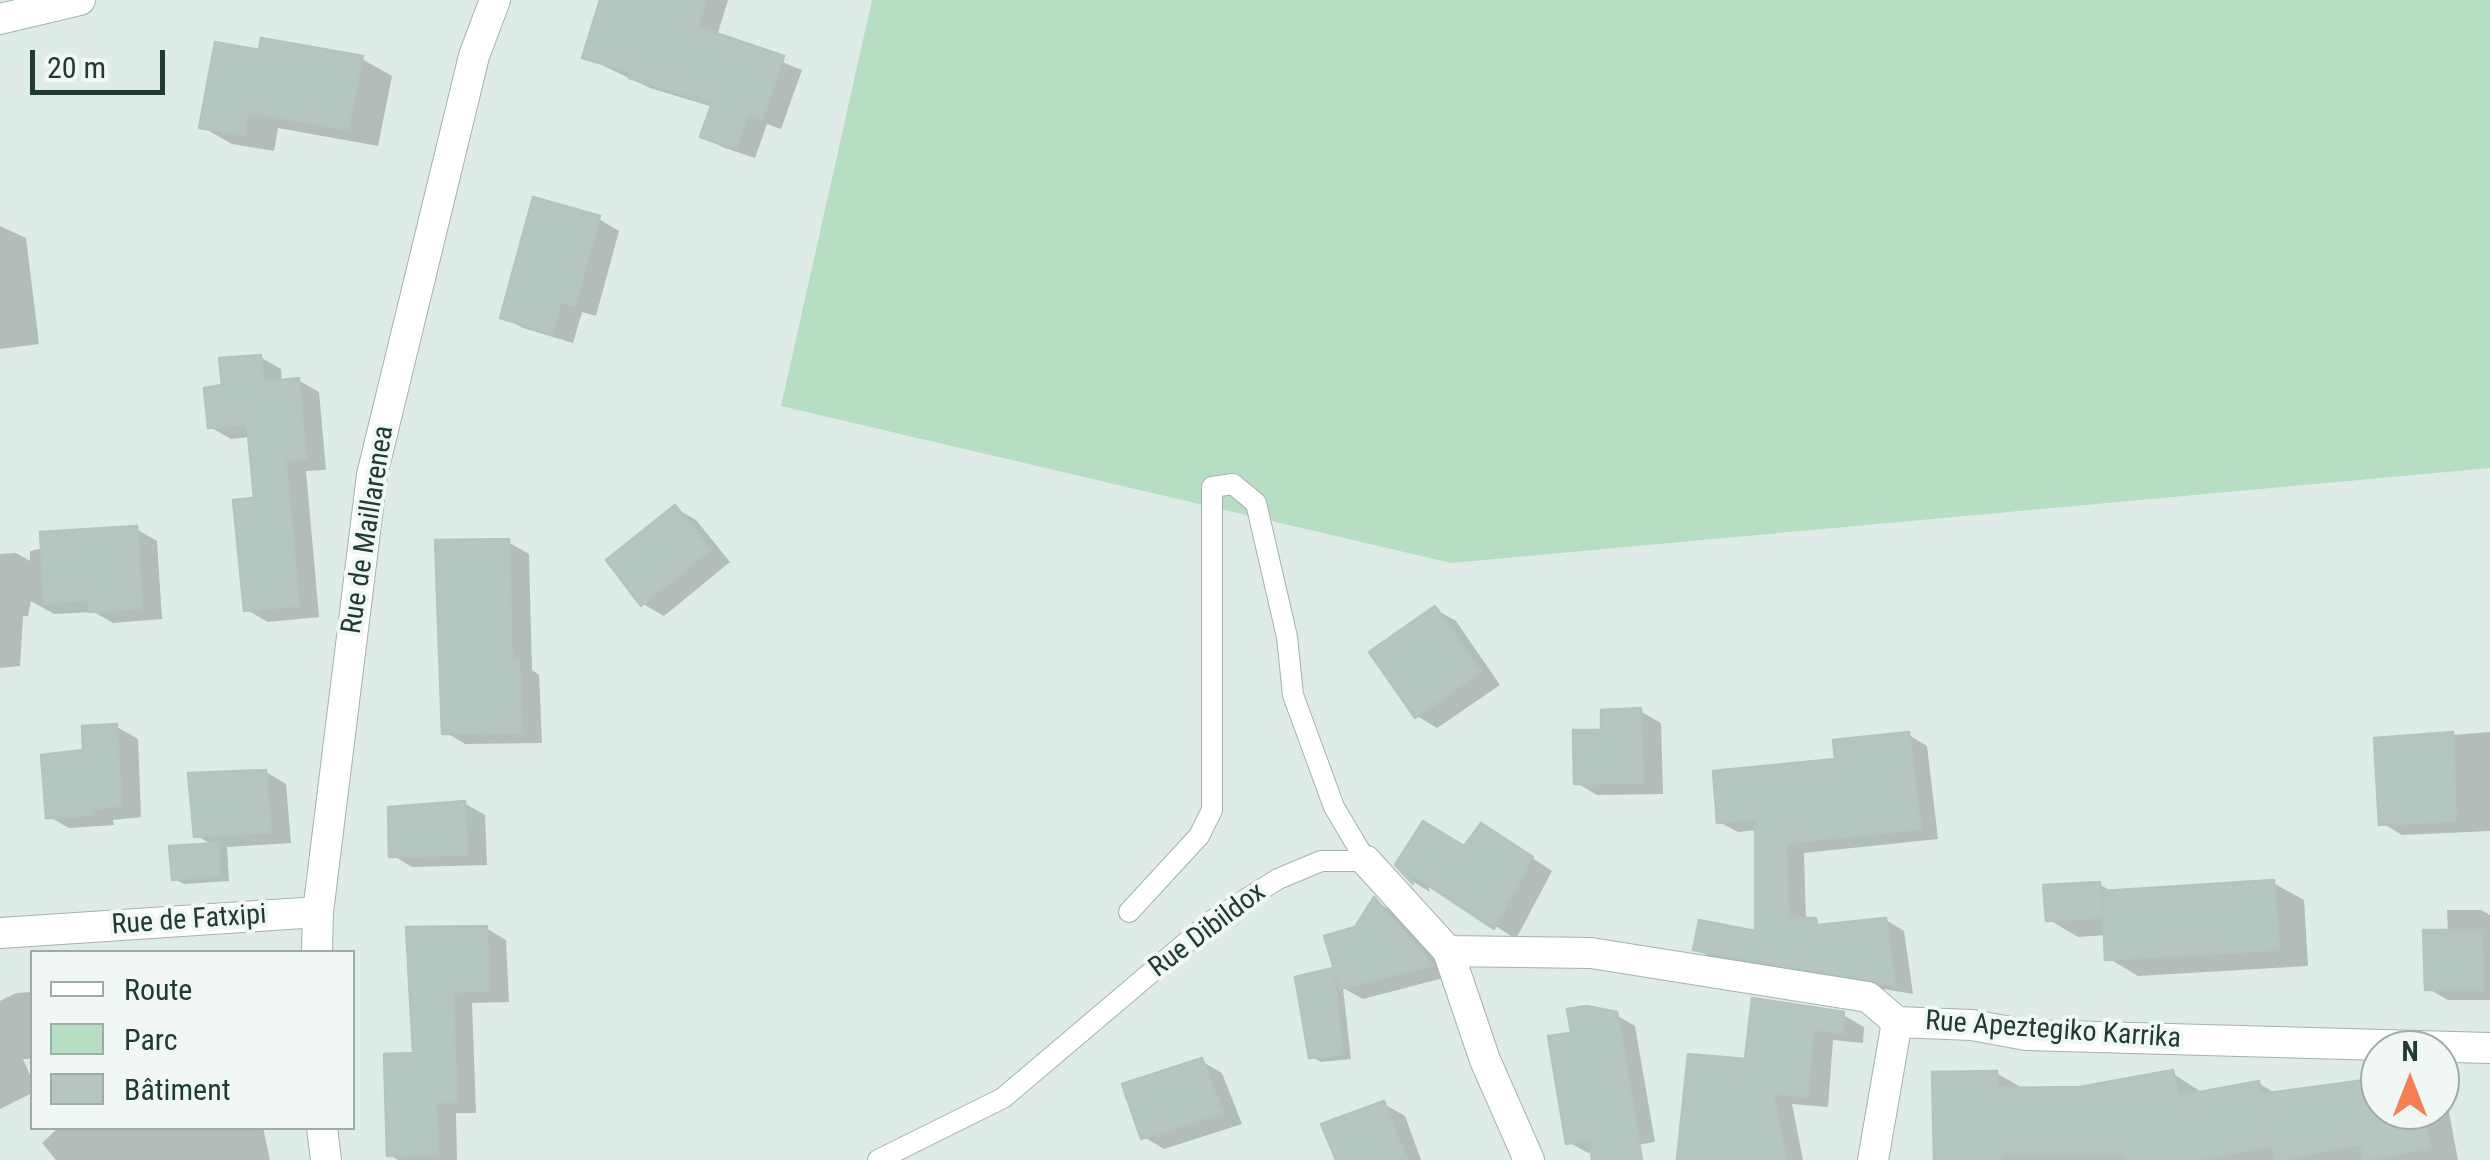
<!DOCTYPE html>
<html>
<head>
<meta charset="utf-8">
<style>
	body { margin:0 }
	#map { position:relative; width:2490px; height:1160px; overflow:hidden; background:#dfebe6; font-family:"Roboto Condensed",sans-serif }
	canvas { display:block }
	.legend { position:absolute; left:30px; top:950px; width:325px; height:180px; box-sizing:border-box; background:#f0f7f4; border:2px solid #9daca8; margin:0; padding:12px 18px; list-style:none; font-size:30px; color:#203b35 }
	.legend li { display:flex; align-items:center; gap:20px; height:50px }
	.legend b { width:50px; border:2px solid #9daca8 }
	.north { position:absolute; left:2360px; top:1030px; width:100px; height:100px; box-sizing:border-box; background:#f0f7f4; border:2px solid #9daca8; border-radius:50%; rotate:0deg; font-size:28px; font-weight:700; line-height:40px; text-align:center; color:#203b35 }
	.north::after { content:''; display:block; margin:auto; width:35px; height:45px; background:#f58153; clip-path:polygon(50% 0,100% 100%,50% 72%,0 100%) }
	.scale { position:absolute; left:30px; top:50px; width:135px; height:45px; box-sizing:border-box; border:5px solid #203b35; border-top:0; padding-left:12px; font-size:30px; line-height:35px; white-space:nowrap; color:#203b35; -webkit-text-stroke:8px #f0f7f4; paint-order:stroke }
</style>
</head>
<body>
<div id="map">
<canvas width="2490" height="1160"></canvas>
<ul class="legend">
<li><b style="height:12px;background:#fff"></b>Route</li>
<li><b style="height:28px;background:#b7ddc3"></b>Parc</li>
<li><b style="height:28px;background:#b5c6bf"></b>Bâtiment</li>
</ul>
<div class="north">N</div>
<div class="scale">20 m</div>
</div>
<script>
const context = document.querySelector('canvas').getContext('2d');
context.lineJoin = 'round';
function paint(path, color) {
  context.fillStyle = color;
  context.fill(path, 'evenodd');
}
function shape(rows) {
  const path = new Path2D();
  for (const r of rows) {
    path.moveTo(r[0], r[1]);
    for (let i = 2; i < r.length; i += 2) path.lineTo(r[i], r[i + 1]);
  }
  return path;
}
function trace(path, color, width, dash) {
  context.strokeStyle = color;
  context.lineWidth = width;
  context.lineCap = dash ? 'butt' : 'round';
  context.setLineDash(dash || []);
  context.stroke(path);
}
function drawText(font, color, halo, rows, align = 'center') {
  context.font = font + ' "Roboto Condensed",sans-serif';
  context.lineWidth = 8;
  context.setLineDash([]);
  context.textBaseline = 'middle';
  context.strokeStyle = halo;
  context.fillStyle = color;
  for (const [text, x, y, turn = 0] of rows) {
    context.save();
    context.translate(x, y);
    context.rotate((+turn || 0) * Math.PI / 180);
    context.textAlign = isNaN(turn) ? turn : align;
    if (halo) context.strokeText(text, 0, 0);
    context.fillText(text, 0, 0);
    context.restore();
  }
}
const green = shape([
	[872,0,2490,0,2490,468,1451,563,781,406]
]);
const shadow = shape([
	[603,0,728,0,717,36,802,70,781,129,767,124,755,158,722,147,703,136,713,107,650,88,585,57],
	[261,53,362,59,392,76,378,146,278,128,274,151,232,144,202,127],
	[599,219,619,231,596,316,582,312,573,343,523,328,503,317],
	[0,226,26,238,39,344,0,349],
	[260,357,281,369,282,382,298,380,319,392,326,470,306,471,319,617,268,622,247,610,257,501,250,437,231,439,210,427,225,388],
	[675,508,696,520,730,562,664,616,643,604],
	[136,529,157,541,162,619,113,623,94,612,54,614,31,601,28,616,23,616,20,666,0,668,0,554,16,553,30,561,30,551],
	[508,542,529,554,532,670,539,675,542,743,465,744,445,732],
	[1435,609,1456,621,1500,685,1437,728,1417,716],
	[1640,711,1661,723,1663,794,1597,795,1577,783,1603,732],
	[117,727,138,739,141,817,113,820,114,825,69,828,48,816,85,752],
	[2490,732,2490,831,2402,835,2382,823,2377,741],
	[1909,735,1927,746,1938,839,1804,853,1806,921,1826,927,1886,920,1904,931,1913,994,1715,960,1696,949,1757,934,1757,830,1738,832,1719,822,1837,761],
	[266,772,286,784,291,843,227,847,229,881,184,884,174,879,213,845,197,836],
	[464,803,485,815,487,865,412,867,392,855],
	[1502,838,1552,871,1516,939,1427,882,1430,892,1414,882,1398,864],
	[2273,883,2304,900,2308,966,2138,976,2108,958,2106,935,2078,937,2048,919,2099,884,2114,893],
	[1374,901,1395,912,1451,976,1363,999,1343,988,1351,1059,1321,1062,1311,1056,1332,971,1338,974],
	[2447,910,2481,910,2490,915,2490,1000,2448,1000,2427,988,2448,933],
	[486,928,506,940,509,1002,472,1003,476,1113,456,1113,457,1160,398,1160,389,1155,416,1055],
	[32,992,32,1059,23,1059,32,1080,32,1093,0,1109,0,1001,16,993],
	[1616,1015,1635,1026,1655,1142,1588,1153,1568,1142,1574,1035],
	[1843,1015,1864,1027,1863,1043,1833,1040,1828,1107,1792,1104,1803,1160,1680,1160,1748,1062],
	[1201,1061,1222,1073,1242,1124,1164,1149,1144,1137],
	[1996,1073,2026,1090,2080,1090,2172,1073,2203,1093,2258,1083,2277,1094,2380,1079,2380,1110,2440,1110,2440,1088,2445,1091,2458,1160,1936,1160],
	[1384,1104,1405,1116,1421,1160,1339,1160],
	[58,1128,263,1128,270,1160,56,1160,42,1143]
]);
const building = shape([
	[600,0,706,0,698,27,784,56,762,120,747,115,735,149,700,137,712,103,629,78,630,72,582,58,600,0],
	[261,38,363,56,348,130,248,112,244,135,199,128,215,42,259,50,261,38],
	[533,197,600,216,575,306,561,302,552,334,500,318,533,197],
	[261,355,263,382,299,378,306,459,286,460,299,606,244,611,233,500,254,498,247,424,208,428,204,388,222,385,219,358,261,355],
	[675,505,711,550,641,606,606,560,675,505],
	[137,526,142,608,90,612,88,600,44,603,40,532,137,526],
	[509,539,512,660,519,660,522,733,442,734,435,540,509,539],
	[1435,606,1481,672,1415,718,1369,652,1435,606],
	[1641,708,1643,783,1574,784,1573,730,1601,730,1601,710,1641,708],
	[117,724,121,806,93,809,94,815,46,818,41,755,83,750,82,726,117,724],
	[1909,732,1921,829,1786,843,1789,918,1816,918,1817,925,1886,918,1895,986,1693,950,1699,920,1755,931,1755,819,1717,823,1713,771,1835,759,1833,740,1909,732],
	[2453,732,2456,821,2379,825,2374,738,2453,732],
	[266,770,271,832,194,837,188,773,266,770],
	[465,801,467,855,389,857,388,807,465,801],
	[1423,821,1464,846,1481,823,1533,857,1494,929,1408,872,1413,884,1395,865,1423,821],
	[218,843,220,876,172,880,169,846,218,843],
	[2274,880,2279,950,2105,960,2102,891,2274,880],
	[2100,882,2102,918,2046,921,2043,885,2100,882],
	[1374,897,1433,965,1340,989,1324,936,1355,927,1374,897],
	[487,926,489,991,453,992,457,1102,436,1103,438,1155,387,1156,384,1054,413,1053,406,927,487,926],
	[2423,930,2482,930,2483,990,2425,990,2423,930],
	[1333,968,1343,1054,1309,1058,1295,977,1333,968],
	[1752,998,1844,1012,1843,1033,1813,1030,1808,1097,1773,1094,1786,1160,1677,1160,1688,1054,1745,1059,1752,998],
	[1587,1006,1617,1012,1642,1160,1592,1160,1590,1140,1566,1144,1548,1036,1571,1033,1567,1009,1587,1006],
	[1202,1058,1223,1113,1141,1139,1122,1084,1202,1058],
	[2173,1070,2178,1096,2259,1081,2261,1094,2380,1078,2380,1110,2423,1110,2430,1148,2364,1160,2361,1144,2280,1160,2275,1160,2272,1146,2196,1160,2123,1160,2122,1154,2001,1154,2001,1160,1934,1160,1932,1072,1997,1071,1997,1088,2080,1087,2173,1070],
	[1384,1101,1407,1160,1336,1160,1321,1124,1384,1101]
]);
const lane = shape([
	[1129,912,1199,836,1212,810,1212,487,1233,484,1256,503,1287,637,1293,695,1334,807,1366,861],
	[878,1160,1003,1098,1213,920,1278,879,1321,861,1366,861]
]);
const street = shape([
	[0,19,80,0],
	[1366,861,1448,951,1485,1060,1529,1160],
	[0,933,318,912],
	[1448,951,1591,953,1868,997,1897,1022,1972,1025,2026,1035,2490,1048],
	[317,952,318,912,372,475,474,56,495,0],
	[322,1128,326,1160],
	[1873,1160,1897,1022]
]);
const streetNames = [
	["Rue de Maillarenea",369,530,-81],
	["Rue de Fatxipi",189,921,-4],
	["Rue Dibildox",1208,931,-37],
	["Rue Apeztegiko Karrika",2053,1031,4]
];
paint(green, '#b7ddc3');
paint(shadow, '#0003');
paint(building, '#b5c6bf');
trace(building, '#b2c4bd', 2.5);
trace(lane, '#a2b3ad', 22);
trace(street, '#a2b3ad', 32);
trace(lane, '#fff', 20);
trace(street, '#fff', 30);
drawText('28px', '#203b35', '#f0f7f4', streetNames);
</script>
</body>
</html>
